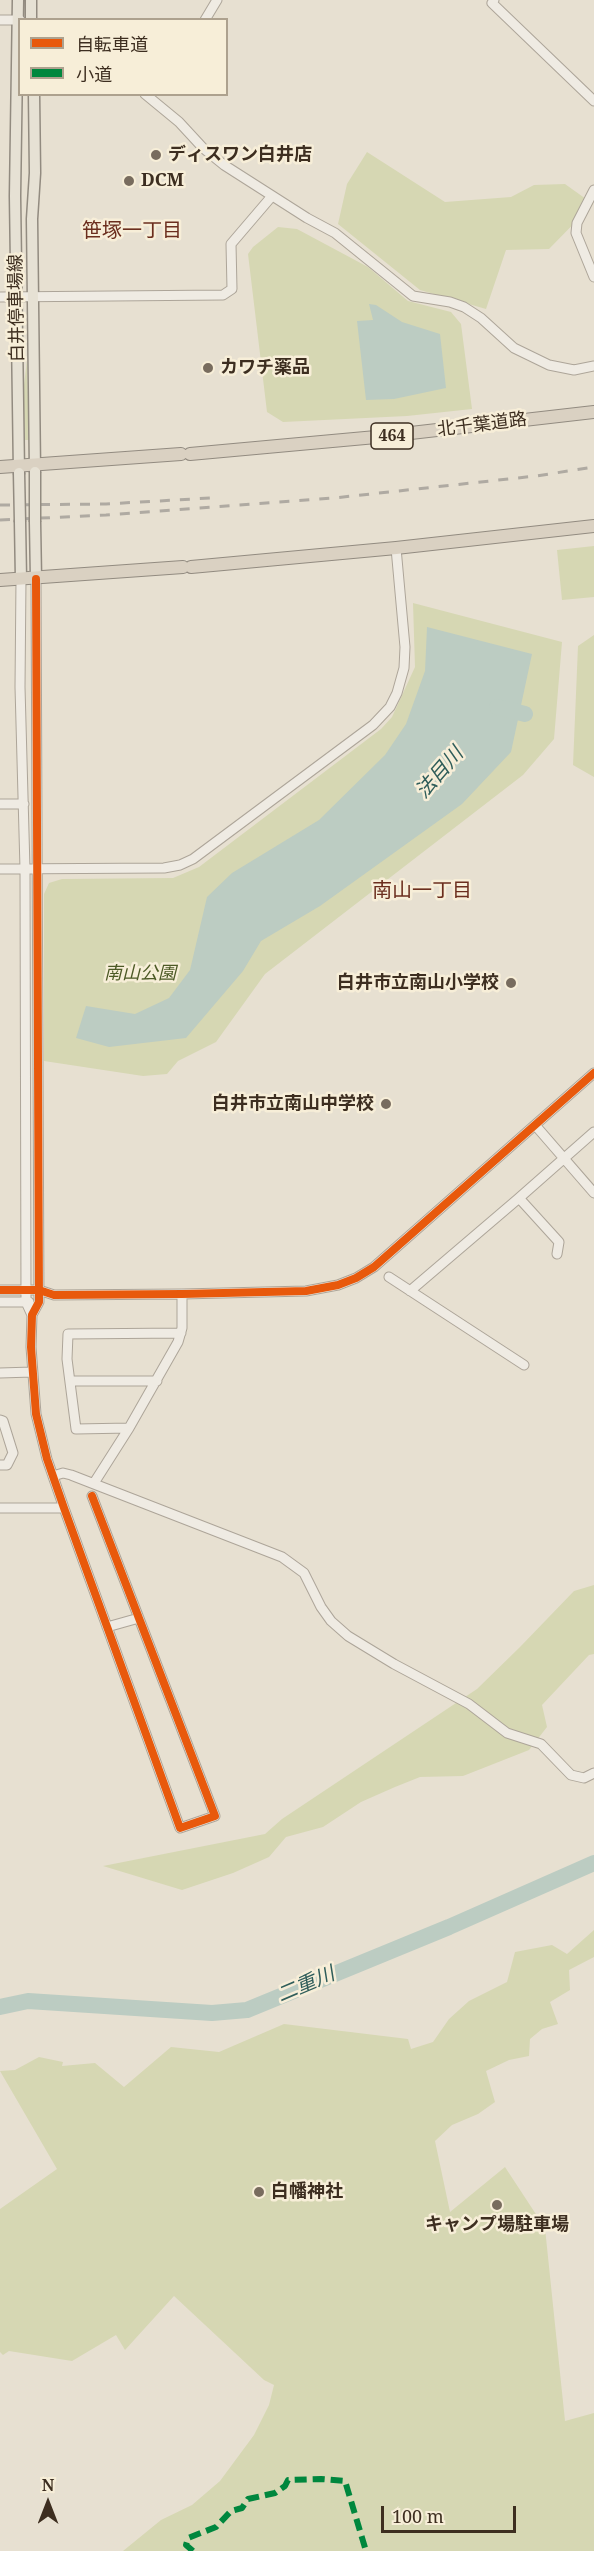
<!DOCTYPE html>
<html>
<head>
<meta charset="utf-8">
<style>
	body { margin:0 }
	#map { position:relative; width:594px; height:2551px; overflow:hidden; background:#e7e0d1; font-family:"Noto Serif","Noto Sans JP",serif }
	canvas { display:block }
	.legend { position:absolute; left:18px; top:18px; width:210px; height:78px; box-sizing:border-box; background:#f7eed8; border:2px solid #ada18e; margin:0; padding:8px 10px; list-style:none; font-size:18px; color:#3d2e20 }
	.legend li { display:flex; align-items:center; gap:12px; height:30px }
	.legend b { width:30px; border:2px solid #ada18e }
	.north { position:absolute; left:18px; top:2473px; width:60px; height:60px; -webkit-text-stroke:4px #f7eed8; paint-order:stroke; rotate:0deg; font-size:16px; font-weight:700; line-height:24px; text-align:center; color:#3d2e20 }
	.north::after { content:''; display:block; margin:auto; width:21px; height:27px; background:#3d2e20; clip-path:polygon(50% 0,100% 100%,50% 72%,0 100%) }
	.scale { position:absolute; left:381px; top:2506px; width:135px; height:27px; box-sizing:border-box; border:3px solid #3d2e20; border-top:0; padding-left:8px; font-size:18px; line-height:21px; white-space:nowrap; color:#3d2e20; -webkit-text-stroke:4px #f7eed8; paint-order:stroke }
</style>
</head>
<body>
<div id="map">
<canvas width="594" height="2551"></canvas>
<ul class="legend">
<li><b style="height:8px;background:#e8590c"></b>自転車道</li>
<li><b style="height:8px;background:#00873e"></b>小道</li>
</ul>
<div class="north">N</div>
<div class="scale">100 m</div>
</div>
<script>
const context = document.querySelector('canvas').getContext('2d');
context.lineJoin = 'round';
function paint(path, color) {
  context.fillStyle = color;
  context.fill(path, 'evenodd');
}
function shape(rows) {
  const path = new Path2D();
  for (const r of rows) {
    path.moveTo(r[0], r[1]);
    for (let i = 2; i < r.length; i += 2) path.lineTo(r[i], r[i + 1]);
  }
  return path;
}
function trace(path, color, width, dash) {
  context.strokeStyle = color;
  context.lineWidth = width;
  context.lineCap = dash ? 'butt' : 'round';
  context.setLineDash(dash || []);
  context.stroke(path);
}
function drawText(font, color, halo, rows, align = 'center') {
  context.font = font + ' "Noto Serif","Noto Sans JP",serif';
  context.lineWidth = 5;
  context.setLineDash([]);
  context.textBaseline = 'middle';
  context.strokeStyle = halo;
  context.fillStyle = color;
  for (const [text, x, y, turn = 0] of rows) {
    context.save();
    context.translate(x, y);
    context.rotate((+turn || 0) * Math.PI / 180);
    context.textAlign = isNaN(turn) ? turn : align;
    if (halo) context.strokeText(text, 0, 0);
    context.fillText(text, 0, 0);
    context.restore();
  }
}
const green = shape([
	[367,152,445,202,511,197,534,185,565,184,593,204,549,249,506,250,486,309,420,290,338,224,347,184],
	[278,227,297,229,368,267,408,301,451,312,461,324,472,409,407,416,283,422,267,412,248,254,253,247],
	[27,360,29,440,22,440,21,409],
	[594,546,594,597,562,600,557,550],
	[413,603,562,642,554,739,523,775,265,974,216,1042,178,1061,167,1074,143,1076,44,1061,44,894,49,883,62,879,173,878,199,867,381,729,392,717,415,667],
	[594,635,594,777,573,765,578,646],
	[594,1585,594,1654,589,1655,542,1705,547,1727,529,1750,463,1776,420,1777,395,1787,361,1802,323,1827,286,1837,269,1857,233,1873,182,1890,103,1866,265,1834,282,1819,477,1689,520,1647,574,1591],
	[594,1930,594,1957,569,1970,570,1990,550,2002,558,2024,542,2029,530,2039,529,2056,509,2060,486,2071,495,2102,478,2114,452,2125,435,2141,450,2212,505,2167,545,2228,565,2421,594,2413,594,2551,123,2551,161,2520,192,2505,220,2481,254,2435,269,2405,274,2385,264,2380,174,2296,125,2350,116,2335,72,2361,9,2351,3,2355,0,2352,0,2209,57,2169,0,2071,15,2070,39,2057,63,2062,62,2066,95,2063,124,2087,171,2047,219,2052,284,2024,408,2039,411,2049,433,2042,449,2019,469,2001,507,1982,515,1952,552,1945,567,1954]
]);
const water = shape([
	[369,304,376,305,402,322,440,334,446,388,394,399,366,400,357,321,373,320],
	[427,627,532,654,511,752,462,804,320,906,261,941,243,971,186,1038,109,1047,76,1038,86,1006,135,1014,169,998,190,970,207,897,232,873,319,820,385,755,406,724,425,671]
]);
const river = shape([
	[497,707,525,714],
	[0,2007,28,2001,212,2013,247,2010,449,1927,594,1863]
]);
const minor = shape([
	[494,0,492,3,594,101],
	[0,20,20,20],
	[205,20,217,0],
	[145,94,179,122,203,148,224,165,307,218,335,233,413,296,450,302,464,307,481,318,514,348,549,365,574,370,594,366],
	[594,190,577,223,576,233,594,277],
	[0,297,223,295,232,289,231,244,272,196],
	[21,579,20,687,25,869,26,1302,32,1315],
	[36,579,39,1302,32,1315,31,1347,36,1414,47,1459,64,1508,180,1828,215,1816,92,1496],
	[0,804,24,804],
	[0,869,164,868,180,865,193,859,373,725,390,707,397,693,404,668,405,647,396,548],
	[535,1125,594,1193],
	[557,1254,559,1242,519,1198,594,1132],
	[389,1277,524,1365],
	[0,1290,39,1290,54,1295,182,1294,306,1291,338,1285,356,1278,374,1267,594,1073],
	[410,1291,519,1198],
	[0,1302,29,1302],
	[0,1373,32,1372],
	[71,1381,157,1381],
	[0,1420,3,1421,13,1453,7,1465,0,1465],
	[129,1428,76,1429,67,1359,68,1334,181,1333],
	[53,1476,63,1473,71,1475,282,1557,304,1573,321,1607,331,1621,348,1636,394,1664,469,1704,507,1733,541,1744,571,1775,584,1778,594,1773],
	[94,1483,129,1428,178,1342,182,1328,182,1294],
	[0,1508,64,1508],
	[107,1627,139,1618]
]);
const major = shape([
	[18,0,15,196,19,473],
	[31,0,31,20],
	[34,94,35,173,32,219,35,471],
	[20,522,21,579],
	[35,522,36,579]
]);
const highway = shape([
	[190,454,376,437,594,412],
	[0,467,181,454],
	[191,567,396,548,594,526],
	[0,580,183,567]
]);
const rail = shape([
	[0,505,106,504,210,498],
	[0,520,106,515,334,498,536,476,594,467]
]);
const majorBridge = shape([
	[35,472,35,522],
	[19,473,20,522]
]);
const quiet = shape([
	[193,2551,186,2545,188,2538,216,2527,231,2511,242,2508,248,2499,275,2493,285,2486,288,2480,321,2479,345,2481,366,2551]
]);
const cycleway = shape([
	[36,579,39,1302,32,1315,31,1347,36,1414,47,1459,64,1508,180,1828,215,1816,92,1496],
	[0,1290,39,1290,54,1295,182,1294,306,1291,338,1285,356,1278,374,1267,594,1073]
]);
const markers = [
	[156,155,6,"#786c5e"],
	[129,181,6,"#786c5e"],
	[208,368,6,"#786c5e"],
	[511,983,6,"#786c5e"],
	[386,1104,6,"#786c5e"],
	[259,2192,6,"#786c5e"],
	[497,2205,6,"#786c5e"]
];
const shields = [
	[392,436,42]
];
const shieldNames = [
	["464",392,436]
];
const poiNames = [
	["ディスワン白井店",168,155],
	["DCM",141,181],
	["カワチ薬品",220,368],
	["白井市立南山小学校",499,983,"right"],
	["白井市立南山中学校",374,1104,"right"],
	["白幡神社",271,2192],
	["キャンプ場駐車場",497,2225,"center"]
];
const streetNames = [
	["白井停車場線",17,308,-91],
	["北千葉道路",482,425,-7]
];
const parkNames = [
	["南山公園",140,974]
];
const neighbourhoodNames = [
	["笹塚一丁目",132,231],
	["南山一丁目",422,891]
];
const waterNames = [
	["法目川",440,773,-49],
	["二重川",306,1985,-23]
];
paint(green, '#d6d7b3');
paint(water, '#bcccc2');
trace(river, '#bcccc2', 16);
trace(minor, '#ada599', 11);
trace(major, '#928b80', 13);
trace(highway, '#928b80', 14);
trace(minor, '#efebe3', 9);
trace(major, '#e6e1d4', 10);
trace(highway, '#dad1c2', 12);
trace(rail, '#afaaa2', 3, [10, 10]);
trace(majorBridge, '#928b80', 13, []);
trace(majorBridge, '#e6e1d4', 10);
trace(quiet, '#00873e', 6, [12, 6]);
trace(cycleway, '#e8590c', 8);
for (const [x, y, r, color] of markers) {
  const dot = new Path2D();
  dot.arc(x, y, r, 0, 2 * Math.PI);
  context.fillStyle = color;
  context.fill(dot);
  trace(dot, '#f7eed8', 2);
}
for (const [x, y, w] of shields) {
  const box = new Path2D();
  box.roundRect(x - w / 2, y - 13, w, 26, 4.5);
  context.fillStyle = '#f7eed8';
  context.fill(box);
  trace(box, '#3d2e20', 1.5);
}
drawText('bold 16px', '#3d2e20', null, shieldNames);
drawText('bold 18px', '#3d2e20', '#f7eed8', poiNames, 'left');
drawText('18px', '#3d2e20', '#f7eed8', streetNames);
drawText('italic 18px', '#4d5a26', '#f7eed8', parkNames);
drawText('20px', '#6b2e1e', '#f7eed8', neighbourhoodNames);
drawText('italic 20px', '#2f5d5a', '#f7eed8', waterNames);
</script>
</body>
</html>
